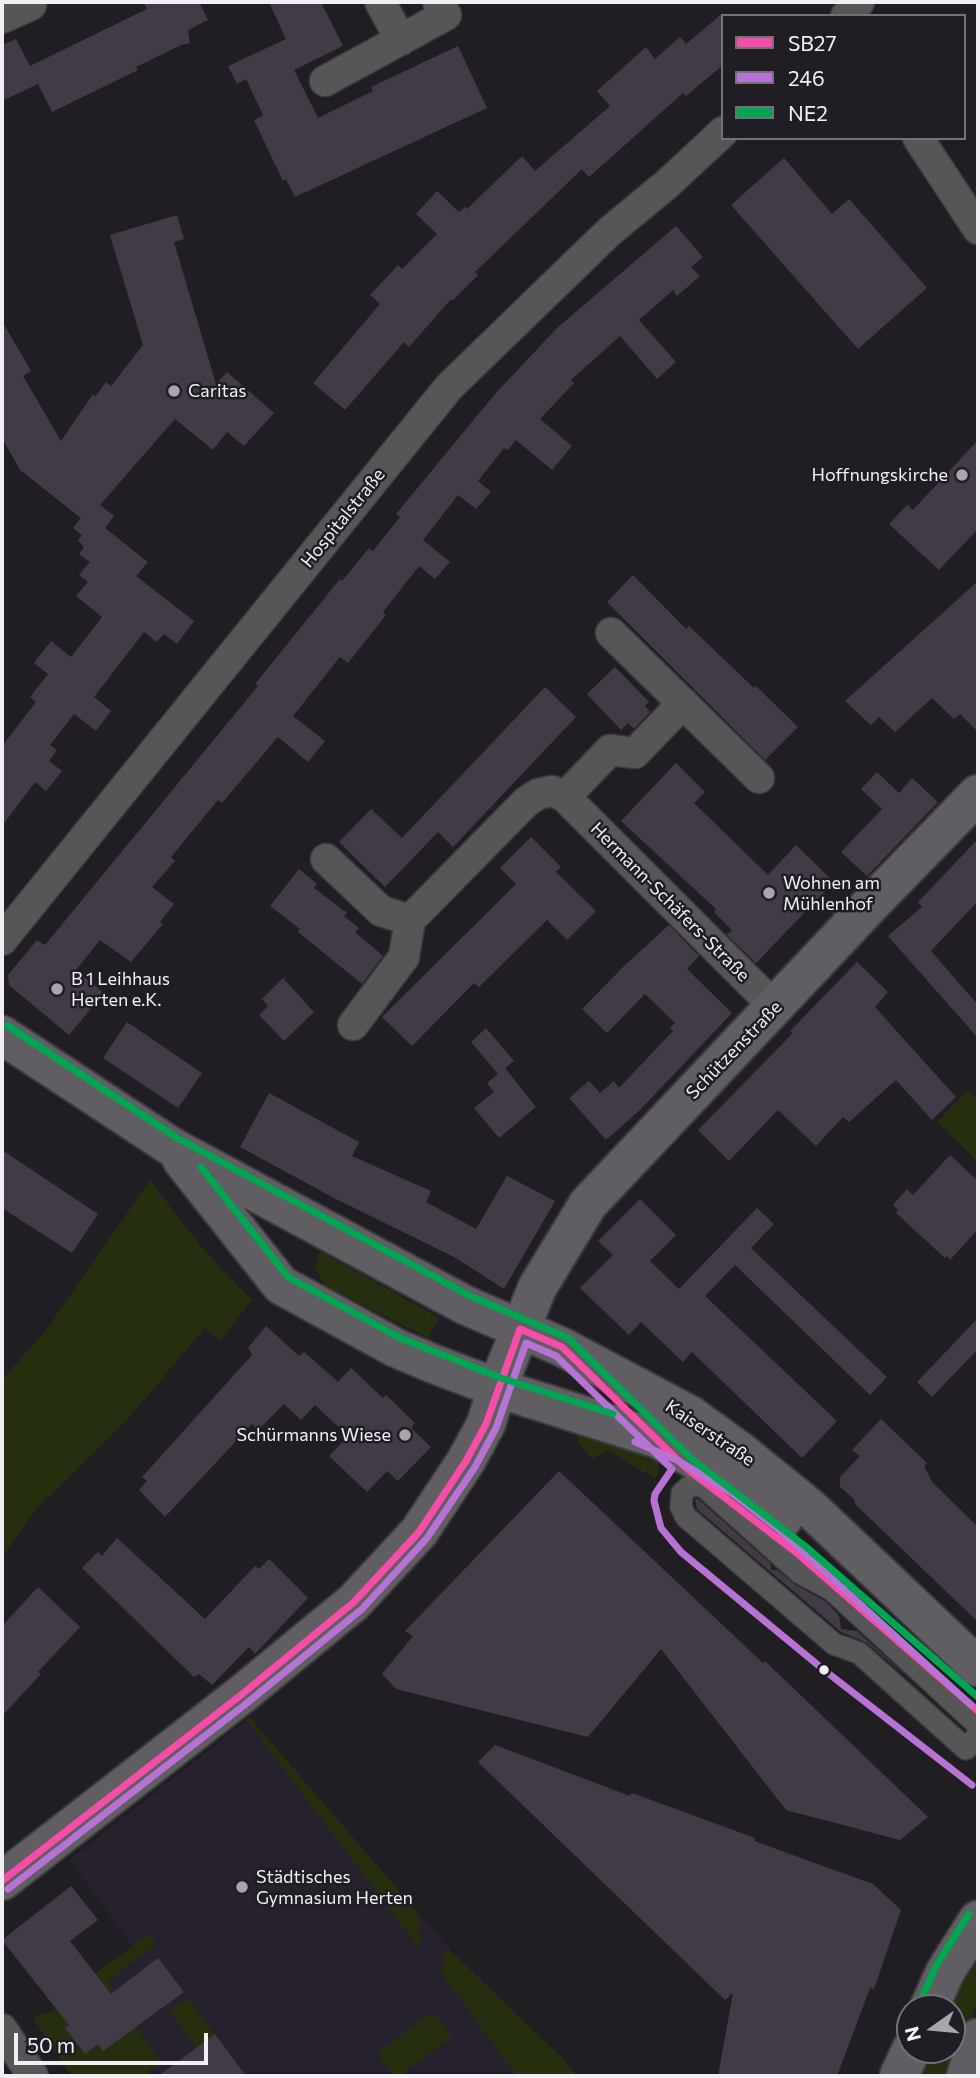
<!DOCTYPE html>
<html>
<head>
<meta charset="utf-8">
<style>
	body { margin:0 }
	#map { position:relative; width:980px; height:2078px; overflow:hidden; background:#201e23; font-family:Commissioner,sans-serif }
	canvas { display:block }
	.frame { position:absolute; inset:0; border:4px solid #f1eff4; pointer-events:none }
	.legend { position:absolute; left:721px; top:14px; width:245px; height:126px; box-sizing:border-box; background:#201d24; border:2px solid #747177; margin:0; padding:9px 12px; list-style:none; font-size:21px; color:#f1eff4 }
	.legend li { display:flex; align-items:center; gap:14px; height:35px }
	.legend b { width:35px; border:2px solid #747177 }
	.north { position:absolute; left:896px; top:1994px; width:70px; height:70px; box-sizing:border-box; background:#201d24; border:2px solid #747177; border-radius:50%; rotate:255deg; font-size:19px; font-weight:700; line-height:28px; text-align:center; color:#f1eff4 }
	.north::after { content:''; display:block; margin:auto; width:24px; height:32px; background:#a8a6ab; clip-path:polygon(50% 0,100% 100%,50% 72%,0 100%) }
	.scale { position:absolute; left:14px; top:2033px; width:194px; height:32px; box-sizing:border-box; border:4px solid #f1eff4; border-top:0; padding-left:9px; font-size:21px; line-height:24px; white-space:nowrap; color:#f1eff4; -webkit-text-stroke:5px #201d24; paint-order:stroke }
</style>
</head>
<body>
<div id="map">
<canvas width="980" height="2078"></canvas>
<div class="frame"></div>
<ul class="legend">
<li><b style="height:9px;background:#f54da8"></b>SB27</li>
<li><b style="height:9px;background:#b673d3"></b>246</li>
<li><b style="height:9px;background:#00a651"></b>NE2</li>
</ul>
<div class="north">N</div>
<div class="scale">50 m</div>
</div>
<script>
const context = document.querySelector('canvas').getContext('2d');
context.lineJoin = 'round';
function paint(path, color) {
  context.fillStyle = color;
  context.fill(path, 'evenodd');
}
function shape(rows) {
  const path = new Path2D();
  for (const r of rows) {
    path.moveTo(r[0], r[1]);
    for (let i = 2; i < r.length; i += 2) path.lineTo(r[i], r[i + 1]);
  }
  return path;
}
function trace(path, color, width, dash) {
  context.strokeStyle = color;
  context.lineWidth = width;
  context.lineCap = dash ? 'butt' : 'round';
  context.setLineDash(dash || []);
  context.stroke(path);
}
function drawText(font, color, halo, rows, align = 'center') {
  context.font = font + ' Commissioner,sans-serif';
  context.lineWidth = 5;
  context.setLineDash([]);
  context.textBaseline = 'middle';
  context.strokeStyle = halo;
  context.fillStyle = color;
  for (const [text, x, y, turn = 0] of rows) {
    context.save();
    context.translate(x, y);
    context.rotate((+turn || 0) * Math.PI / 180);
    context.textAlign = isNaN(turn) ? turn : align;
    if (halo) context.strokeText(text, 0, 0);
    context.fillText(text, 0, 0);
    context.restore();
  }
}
const built = shape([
	[250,1718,450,1950,566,2062,577,2076,71,2076,33,2018,42,2012,45,2015,56,2008,55,2003,133,1946,69,1860]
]);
const green = shape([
	[968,1090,978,1100,978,1162,937,1122],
	[150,1180,201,1247,252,1300,220,1341,205,1328,127,1420,38,1507,2,1557,2,1379,44,1333],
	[320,1251,439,1318,428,1338,326,1286,315,1268],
	[575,1430,649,1450,659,1466,656,1479,606,1450,593,1459,578,1443],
	[250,1718,418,1913,420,1949,246,1720],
	[149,1934,157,1944,108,1981,114,1991,65,2028,85,2053,98,2044,136,2027,161,2062,143,2076,71,2076,33,2018,42,2012,45,2015,56,2008,55,2003],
	[978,1937,978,2001,948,2076,914,2076,923,2050,952,2050,952,2008,940,2008],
	[450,1950,566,2062,577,2076,517,2076,441,1974,444,1955],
	[187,1998,215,2034,196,2048,169,2011],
	[433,2011,452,2037,399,2076,394,2076,377,2053]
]);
const building = shape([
	[143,2,199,2,208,20,188,30,190,43,181,45,136,67,138,70,52,112,38,84,2,101,2,45,16,39,30,66,147,9],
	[269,2,321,2,343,46,294,70,318,118,373,91,371,87,458,46,487,108,295,197,286,179,283,181,254,120,263,115,246,79,237,84,228,66,286,39],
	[723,13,723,65,686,96,683,93,589,177,582,169,475,272,478,275,452,301,451,299,409,347,404,342,345,410,313,383,380,304,370,295,398,265,402,269,437,234,416,214,437,191,459,212,465,207,467,209,522,156,535,171,610,106,597,91,646,47,655,59,680,37,686,44],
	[784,158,832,214,849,199,927,288,858,349,731,205],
	[177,215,184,239,174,242,216,384,227,372,274,413,244,446,227,432,213,450,175,419,100,505,114,516,105,528,148,562,136,576,194,621,177,644,164,634,157,642,144,632,94,697,111,711,96,731,74,714,50,745,57,750,49,761,62,771,46,791,35,782,2,826,2,746,36,702,30,697,48,674,34,663,51,641,71,657,102,617,76,596,88,582,79,575,90,562,79,554,84,547,78,541,82,535,73,528,81,518,20,470,2,438,2,321,31,371,23,376,61,441,93,394,95,397,106,382,111,386,143,345,110,235],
	[676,226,703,257,691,267,700,276,677,296,673,290,639,320,676,362,657,379,620,336,571,380,574,383,540,419,572,446,552,470,516,440,508,450,504,448,478,481,491,492,476,509,458,495,423,540,450,562,435,579,419,566,383,612,386,615,348,663,340,657,293,716,325,741,308,762,278,737,222,803,218,800,171,857,175,861,152,887,174,904,160,922,163,924,131,962,100,940,76,970,104,993,69,1035,9,985,8,975,37,940,45,945,258,686,255,684,340,579,342,581,369,548,373,551,400,517,396,514,495,394,557,328],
	[978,440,978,529,939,570,889,524,907,505,913,510],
	[633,575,686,629,689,626,754,688,756,686,798,727,765,760,607,602],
	[978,581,978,732,960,714,954,719,932,698,895,732,879,717,871,725,845,701],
	[615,667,649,702,645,706,650,712,634,729,628,723,621,730,587,694],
	[545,687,576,717,453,847,438,832,385,887,339,842,371,809,402,838],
	[676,763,705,792,694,803,768,875,796,845,834,882,756,963,727,935,732,930,714,912,716,909,621,821],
	[877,772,899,793,912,778,938,802,867,876,841,852,882,809,861,789],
	[531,837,561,867,556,872,596,911,567,940,547,920,479,987,474,983,412,1046,382,1017,516,884,500,868],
	[978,839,978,901,931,951,978,1005,978,1038,888,936,922,907,918,902],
	[299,869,317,884,314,888,347,913,344,916,359,928,355,932,383,956,362,984,298,932,300,929,270,906],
	[669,925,699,956,687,969,732,1013,640,1110,606,1140,569,1098,589,1081,600,1093,614,1081,619,1088,673,1031,670,1028,675,1023,645,994,607,1033,582,1009,626,964],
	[857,962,888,992,875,1007,956,1097,932,1120,896,1080,849,1122,843,1117,816,1146,778,1110,729,1161,698,1130,793,1033,790,1031],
	[283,978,314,1012,284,1041,259,1015,268,1006,262,999],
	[127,1022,202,1073,178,1108,103,1058],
	[486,1028,514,1061,498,1074,471,1042],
	[505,1068,536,1107,499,1138,474,1108,494,1092,487,1083],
	[269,1093,359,1142,352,1156,431,1191,426,1202,476,1229,507,1176,555,1201,504,1289,456,1258,334,1198,240,1147],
	[2,1150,98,1214,72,1253,2,1208],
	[950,1155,978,1181,978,1229,950,1260,947,1256,945,1258,896,1213,898,1210,893,1205,907,1189,913,1195],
	[640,1199,676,1235,650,1261,679,1289,757,1208,774,1224,751,1248,887,1377,870,1395,735,1265,705,1296,837,1421,802,1458,692,1352,683,1362,641,1322,629,1335,580,1288,613,1255,598,1241],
	[978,1318,978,1349,932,1397,917,1382],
	[266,1326,299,1356,304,1352,338,1382,351,1368,383,1398,386,1395,415,1423,411,1428,431,1447,398,1481,387,1471,367,1492,329,1456,348,1436,315,1405,301,1420,284,1404,258,1430,252,1424,165,1517,139,1490,147,1481,142,1477,252,1355,248,1348],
	[881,1419,927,1463,924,1466,932,1482,978,1527,978,1622,856,1505,854,1499,840,1487,840,1477,860,1456,852,1450],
	[559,1471,763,1663,765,1661,928,1817,900,1840,786,1810,661,1649,588,1737,396,1689,382,1674,413,1636,405,1631],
	[695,1499,698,1499,771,1564,771,1570,777,1570,794,1584,825,1601,839,1615,841,1629,857,1631,914,1683,867,1643,841,1632,697,1509],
	[117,1538,205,1619,255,1566,259,1569,269,1559,308,1598,255,1654,249,1647,212,1685,199,1674,194,1677,82,1568,98,1552,102,1556],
	[38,1587,80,1627,38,1672,41,1674,2,1716,2,1626],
	[495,1745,630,1796,632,1793,755,1838,754,1841,873,1884,901,1910,874,1989,870,1988,837,2076,718,2076,733,1993,725,2000,478,1762],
	[71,1886,98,1920,70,1941,111,1994,158,1958,184,1992,103,2051,98,2044,85,2054,65,2028,69,2025,2,1940],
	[215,2034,246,2076,158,2076,176,2063]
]);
const pedestrian = shape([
	[978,1725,832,1590,800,1573,703,1486,691,1485,682,1493,681,1507,686,1517,834,1644,859,1653,966,1749,978,1735]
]);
const minor = shape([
	[380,2,401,40],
	[846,16,859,2],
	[2,18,31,5],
	[325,81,446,15,438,2],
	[918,138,978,229],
	[611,633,759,778],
	[565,797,610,750,635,753,683,703],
	[326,859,381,911,410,920],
	[2,940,449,387,609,232,667,184,723,132],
	[353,1025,404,957,410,920,526,802,538,794,552,791,565,797,775,1007],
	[2,2029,33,2076]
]);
const secondary = shape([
	[2,1035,172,1147,465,1305,562,1347,690,1415,741,1452,810,1508,978,1667],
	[182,1160,281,1285,396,1348,434,1364,497,1388,658,1439,739,1485,783,1519],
	[2,1881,241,1695,354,1602,419,1532,466,1461,486,1424,497,1388,537,1288,588,1204,869,906,978,794],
	[929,2008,945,1972,978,1920],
	[899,2076,911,2050],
	[966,2076,978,2038]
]);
const bus1 = shape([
	[2,1881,241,1695,354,1602,419,1532,466,1461,486,1424,520,1329,562,1347,686,1468,798,1554,978,1711]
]);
const bus2 = shape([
	[635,1442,677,1460,733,1494,778,1529,971,1705],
	[8,1889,247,1703,362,1609,427,1538,475,1467,496,1428,526,1343,556,1356,672,1469,655,1494,654,1501,661,1528,681,1552,824,1670,972,1785]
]);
const bus3 = shape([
	[8,1026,177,1138,470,1296,568,1338,693,1460,805,1546,978,1697],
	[201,1167,288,1277,400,1338,501,1378,613,1414],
	[919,2004,936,1966,969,1914]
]);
const markers = [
	[174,391,7,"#a8a6ab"],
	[962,475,7,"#a8a6ab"],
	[769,893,7,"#a8a6ab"],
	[57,989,7,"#a8a6ab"],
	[405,1435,7,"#a8a6ab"],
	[824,1670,6,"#f1eff4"],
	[242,1887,7,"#a8a6ab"]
];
const poiNames = [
	["Caritas",188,391],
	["Hoffnungskirche",948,475,"right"],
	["Wohnen am",783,883],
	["Mühlenhof",783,904],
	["B 1 Leihhaus",71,979],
	["Herten e.K.",71,1000],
	["Schürmanns Wiese",391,1435,"right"],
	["Städtisches",256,1877],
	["Gymnasium Herten",256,1898]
];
const streetNames = [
	["Hospitalstraße",343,518,-51],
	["Hermann-Schäfers-Straße",670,902,45],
	["Schützenstraße",734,1050,-46],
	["Kaiserstraße",710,1433,34]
];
paint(built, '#26212d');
paint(green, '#262e10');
paint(building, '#423b47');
trace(pedestrian, '#3c3a3e', 24);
trace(minor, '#3c3a3e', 33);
trace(secondary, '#3c3a3e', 42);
trace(pedestrian, '#565558', 21);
trace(minor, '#565558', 30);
trace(secondary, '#605d63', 38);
trace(bus1, '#f54da8', 7);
trace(bus2, '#b673d3', 7);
trace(bus3, '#00a651', 7);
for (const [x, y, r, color] of markers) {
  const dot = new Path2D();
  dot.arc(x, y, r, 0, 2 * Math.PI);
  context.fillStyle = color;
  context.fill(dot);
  trace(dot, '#201d24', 2.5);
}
drawText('18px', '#f1eff4', '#201d24', poiNames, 'left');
drawText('18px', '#f1eff4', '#201d24', streetNames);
</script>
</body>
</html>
